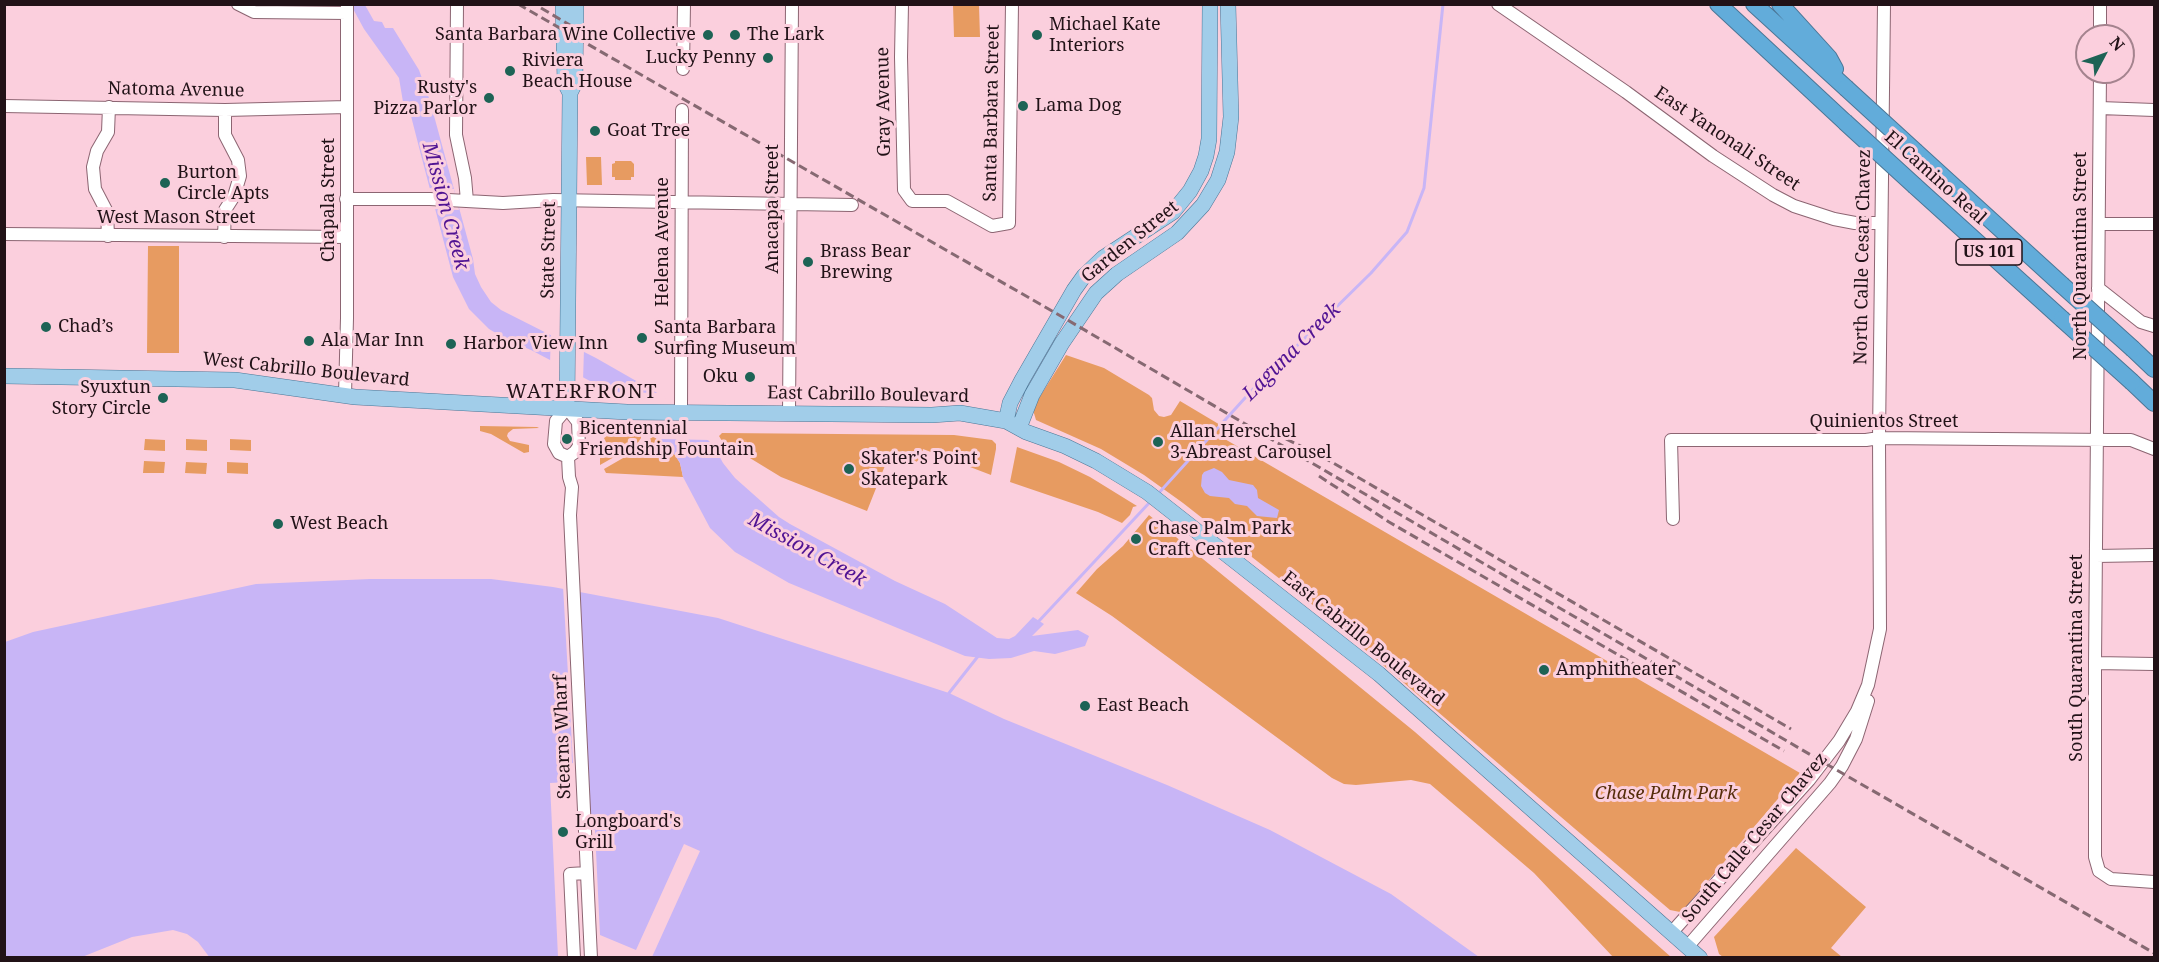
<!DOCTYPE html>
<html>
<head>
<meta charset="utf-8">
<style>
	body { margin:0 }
	#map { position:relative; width:2159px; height:962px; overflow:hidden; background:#fbcfdd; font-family:"Noto Serif",serif }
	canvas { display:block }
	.frame { position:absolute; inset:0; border:6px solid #211217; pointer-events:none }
	.north { position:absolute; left:2075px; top:24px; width:60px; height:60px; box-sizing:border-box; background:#fbcfdd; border:2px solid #a4838e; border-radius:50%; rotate:49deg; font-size:16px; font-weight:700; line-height:24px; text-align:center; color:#211217 }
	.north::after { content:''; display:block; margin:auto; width:21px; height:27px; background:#1d6355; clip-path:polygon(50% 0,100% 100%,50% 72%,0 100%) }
</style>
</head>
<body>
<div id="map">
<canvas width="2159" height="962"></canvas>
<div class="frame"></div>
<div class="north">N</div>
</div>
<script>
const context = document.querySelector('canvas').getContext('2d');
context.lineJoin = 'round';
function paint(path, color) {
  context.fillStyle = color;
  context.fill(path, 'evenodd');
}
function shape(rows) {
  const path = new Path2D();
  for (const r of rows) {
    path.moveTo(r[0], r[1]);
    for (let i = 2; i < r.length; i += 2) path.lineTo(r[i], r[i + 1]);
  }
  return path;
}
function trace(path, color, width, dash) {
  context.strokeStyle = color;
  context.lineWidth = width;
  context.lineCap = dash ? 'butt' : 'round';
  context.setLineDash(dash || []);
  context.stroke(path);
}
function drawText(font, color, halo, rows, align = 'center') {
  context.font = font + ' "Noto Serif",serif';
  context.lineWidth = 6;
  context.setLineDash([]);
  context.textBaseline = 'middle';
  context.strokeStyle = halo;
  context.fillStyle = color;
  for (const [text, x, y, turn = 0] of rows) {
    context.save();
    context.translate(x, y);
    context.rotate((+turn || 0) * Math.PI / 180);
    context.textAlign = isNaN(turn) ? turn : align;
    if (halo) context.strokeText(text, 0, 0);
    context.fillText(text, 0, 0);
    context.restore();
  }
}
const green = shape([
	[953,5,979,5,980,37,954,37],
	[586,157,601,157,602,185,587,185],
	[615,161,631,161,634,164,634,177,631,177,631,180,615,180,615,177,612,177,612,164,615,163],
	[148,246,179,246,179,353,147,353],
	[1066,355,1104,368,1149,395,1152,398,1154,410,1159,416,1164,417,1171,415,1180,401,1227,429,1223,438,1800,773,1684,909,1680,912,1670,910,1308,601,1183,503,1144,475,1101,449,1036,420,1033,410,1034,406],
	[480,426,537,427,539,428,513,429,508,433,507,436,510,441,529,445,529,452,524,453,491,434,480,431],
	[615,431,637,431,641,435,641,438,637,444,600,465,600,458,603,458,604,449,608,449,608,446,604,438],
	[722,433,954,435,992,440,996,444,996,449,991,475,923,449,920,460,907,466,888,458,867,511,781,477,722,441,719,436],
	[653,437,660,440,675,455,680,463,683,477,606,473,604,469,637,450,646,441],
	[145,439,165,440,165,451,144,450],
	[186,439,207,440,207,451,186,450],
	[230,439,251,440,251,451,230,450],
	[1017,447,1059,462,1090,477,1137,506,1133,507,1130,515,1122,523,1098,512,1010,482],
	[144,461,165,462,164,473,143,473],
	[186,462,207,463,206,474,185,473],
	[227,462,248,463,248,474,227,473],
	[1149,515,1415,732,1671,957,1613,957,1534,873,1430,784,1411,780,1356,785,1344,784,1332,778,1112,616,1076,593,1097,569,1123,546],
	[1796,848,1866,907,1831,948,1842,957,1723,957,1719,954,1714,937]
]);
const water = shape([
	[351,5,365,5,374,21,382,22,385,28,393,28,419,70,430,101,473,259,475,274,481,287,491,302,501,310,596,358,659,394,709,441,715,448,723,463,735,478,779,517,790,524,895,581,945,604,997,638,1009,639,1015,636,1033,617,1044,624,1032,636,1078,630,1089,636,1085,646,1055,654,1034,651,1011,658,989,659,965,656,789,583,735,552,710,528,683,477,680,463,675,455,609,391,531,350,511,342,489,329,469,309,453,277,421,155,411,116,403,102,399,78,364,29],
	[1214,468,1222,472,1229,480,1253,485,1257,490,1258,498,1279,510,1277,518,1257,516,1247,506,1235,504,1229,498,1210,496,1205,493,1201,486,1202,475,1204,472],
	[370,579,491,579,553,587,718,618,949,693,1004,719,1167,785,1270,830,1391,894,1479,957,210,958,198,942,187,934,173,930,132,937,82,957,5,958,5,642,33,632,256,584]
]);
const pier = shape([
	[427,188,454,189,459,210,433,209],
	[551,332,584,349,583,381,550,363],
	[605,392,660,393,711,440,657,439],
	[563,586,580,589,591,829,595,830,600,935,636,950,684,844,700,851,652,957,558,957,550,783,569,782,568,764,573,763]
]);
const stream = shape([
	[1157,495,1255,387,1371,273,1407,232,1424,188,1443,4],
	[1038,622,1150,502],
	[949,693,979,655]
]);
const minor = shape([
	[238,4,254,12,347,13],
	[457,4,456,135,465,178,467,201],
	[902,4,901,57,904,190,912,201,947,201,992,226,1009,223,1012,4],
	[1498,4,1626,92,1713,156,1773,195,1794,206,1834,219,1855,223,1881,223],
	[2100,36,2100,4],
	[683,69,684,4],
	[2100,72,2095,663,2095,857,2099,871,2111,879,2154,882],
	[4,106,225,110,347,107],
	[2100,108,2154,110],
	[346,199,430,199,503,203,553,200,852,205],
	[2099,224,2154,224],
	[4,234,347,237],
	[108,236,107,212,95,189,93,167,97,151,108,132,109,107],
	[224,237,225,210,234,196,240,176,238,160,225,135,225,110],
	[2098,288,2141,322,2154,326],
	[345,395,347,318,347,4],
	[567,408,578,422,579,446,575,452,568,457,559,453,554,444,556,421,567,408],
	[681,411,682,110],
	[789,414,792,4],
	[568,457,569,477,572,487,570,515,591,958],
	[1673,519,1671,440,1866,440,1879,438,2110,440,2131,440,2154,449],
	[2096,556,2154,555],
	[2095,663,2154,664],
	[1672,932,1809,780,1839,741,1857,711,1868,685,1880,629,1879,438,1884,4],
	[1688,946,1830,783,1842,766,1856,739,1868,701],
	[574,958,570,874,587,873]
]);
const major = shape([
	[563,4,565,83,570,93,567,408],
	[570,93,575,83,576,4],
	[4,376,235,380,355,397,627,412,932,415,960,413,1006,421,1026,432,1065,446,1096,461,1147,492,1379,674,1700,958],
	[1006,421,1010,403,1022,380,1074,290,1084,276,1103,258,1173,212,1190,191,1201,171,1206,156,1209,139,1210,4],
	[1019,428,1032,395,1062,343,1096,293,1117,274,1177,233,1203,205,1218,180,1227,152,1231,117,1228,4]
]);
const highway = shape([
	[1718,4,1845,122],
	[1754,4,1846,88],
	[1780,4,1829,58,1835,69],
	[1916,152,2062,285],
	[1915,186,2062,319],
	[2133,349,2154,369],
	[2132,382,2154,403]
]);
const rail = shape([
	[518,4,1059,315,1816,758,2154,953],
	[541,8,580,31],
	[1286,439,1323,457,1791,729],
	[1319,476,1389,522,1784,751]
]);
const highwayBridge = shape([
	[1846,88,1916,152],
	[1845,122,1915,186],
	[2062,285,2133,349],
	[2062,319,2132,382]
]);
const markers = [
	[708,35,6,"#1d6355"],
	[735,35,6,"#1d6355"],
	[1037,35,6,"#1d6355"],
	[768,58,6,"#1d6355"],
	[510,71,6,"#1d6355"],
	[489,98,6,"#1d6355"],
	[1023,106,6,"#1d6355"],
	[595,131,6,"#1d6355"],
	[165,183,6,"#1d6355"],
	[808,262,6,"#1d6355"],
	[46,327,6,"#1d6355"],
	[642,338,6,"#1d6355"],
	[309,341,6,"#1d6355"],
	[451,344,6,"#1d6355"],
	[750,377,6,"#1d6355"],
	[163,398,6,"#1d6355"],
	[567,439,6,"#1d6355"],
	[1158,442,6,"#1d6355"],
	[849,469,6,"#1d6355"],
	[278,524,6,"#1d6355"],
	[1136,539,6,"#1d6355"],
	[1544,670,6,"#1d6355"],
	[1085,706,6,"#1d6355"],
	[563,832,6,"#1d6355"]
];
const shields = [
	[1989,252,66]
];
const shieldNames = [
	["US 101",1989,252]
];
const poiNames = [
	["Michael Kate",1049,25],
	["Interiors",1049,46],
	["Santa Barbara Wine Collective",696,35,"right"],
	["The Lark",747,35],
	["Lucky Penny",756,58,"right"],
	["Riviera",522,61],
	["Beach House",522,82],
	["Rusty's",477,88,"right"],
	["Pizza Parlor",477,109,"right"],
	["Lama Dog",1035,106],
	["Goat Tree",607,131],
	["Burton",177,173],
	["Circle Apts",177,194],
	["Brass Bear",820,252],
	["Brewing",820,273],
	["Chad’s",58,327],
	["Santa Barbara",654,328],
	["Surfing Museum",654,349],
	["Ala Mar Inn",321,341],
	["Harbor View Inn",463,344],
	["Oku",738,377,"right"],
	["Syuxtun",151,388,"right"],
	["Story Circle",151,409,"right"],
	["Bicentennial",579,429],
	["Friendship Fountain",579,450],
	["Allan Herschel",1170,432],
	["3-Abreast Carousel",1170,453],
	["Skater's Point",861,459],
	["Skatepark",861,480],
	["West Beach",290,524],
	["Chase Palm Park",1148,529],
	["Craft Center",1148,550],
	["Amphitheater",1556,670],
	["East Beach",1097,706],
	["Longboard's",575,822],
	["Grill",575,843]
];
const streetNames = [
	["Natoma Avenue",176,90,1],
	["Gray Avenue",884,102,-91],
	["Santa Barbara Street",992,113,-89],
	["East Yanonali Street",1727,139,34],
	["El Camino Real",1935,178,42],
	["Chapala Street",329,200,-90],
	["Anacapa Street",773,209,-90],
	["West Mason Street",176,218],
	["Helena Avenue",663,242,-90],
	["Garden Street",1130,242,-39],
	["State Street",549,250,-89],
	["North Quarantina Street",2081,256,-90],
	["North Calle Cesar Chavez",1863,257,-89],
	["West Cabrillo Boulevard",306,370,6],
	["East Cabrillo Boulevard",868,395,1],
	["Quinientos Street",1884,422],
	["East Cabrillo Boulevard",1363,639,39],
	["South Quarantina Street",2077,658,-90],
	["Stearns Wharf",563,737,-92],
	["South Calle Cesar Chavez",1755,838,-50]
];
const parkNames = [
	["Chase Palm Park",1666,794]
];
const waterNames = [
	["Mission Creek",445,206,75],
	["Laguna Creek",1292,352,-45],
	["Mission Creek",807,550,29]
];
const neighbourhoodNames = [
	["WATERFRONT",582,392]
];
paint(green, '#e79b61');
paint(water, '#c8b5f6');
paint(pier, '#fbcfdd');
trace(stream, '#c8b5f6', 3);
trace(minor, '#8c6572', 14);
trace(major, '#4b7696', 16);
trace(highway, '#4b7696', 18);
trace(minor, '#fff', 12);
trace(major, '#a1cde9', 15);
trace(highway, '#62acda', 16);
trace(rail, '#866972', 3, [9, 4.5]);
trace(highwayBridge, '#4b7696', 18, []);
trace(highwayBridge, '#62acda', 16);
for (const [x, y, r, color] of markers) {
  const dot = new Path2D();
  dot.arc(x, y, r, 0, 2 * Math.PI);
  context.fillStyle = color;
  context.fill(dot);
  trace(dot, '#fbcfdd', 2);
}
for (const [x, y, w] of shields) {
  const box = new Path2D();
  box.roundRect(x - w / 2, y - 13, w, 26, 4.5);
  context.fillStyle = '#fbcfdd';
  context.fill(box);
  trace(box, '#211217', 1.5);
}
drawText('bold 16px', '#211217', null, shieldNames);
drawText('18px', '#211217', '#fbcfdd', poiNames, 'left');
drawText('18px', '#211217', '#fbcfdd', streetNames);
drawText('italic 18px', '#552d0a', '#fbcfdd', parkNames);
drawText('italic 20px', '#501393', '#fbcfdd', waterNames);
context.letterSpacing = '1.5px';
drawText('20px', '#211217', '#fbcfdd', neighbourhoodNames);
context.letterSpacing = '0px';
</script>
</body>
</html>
